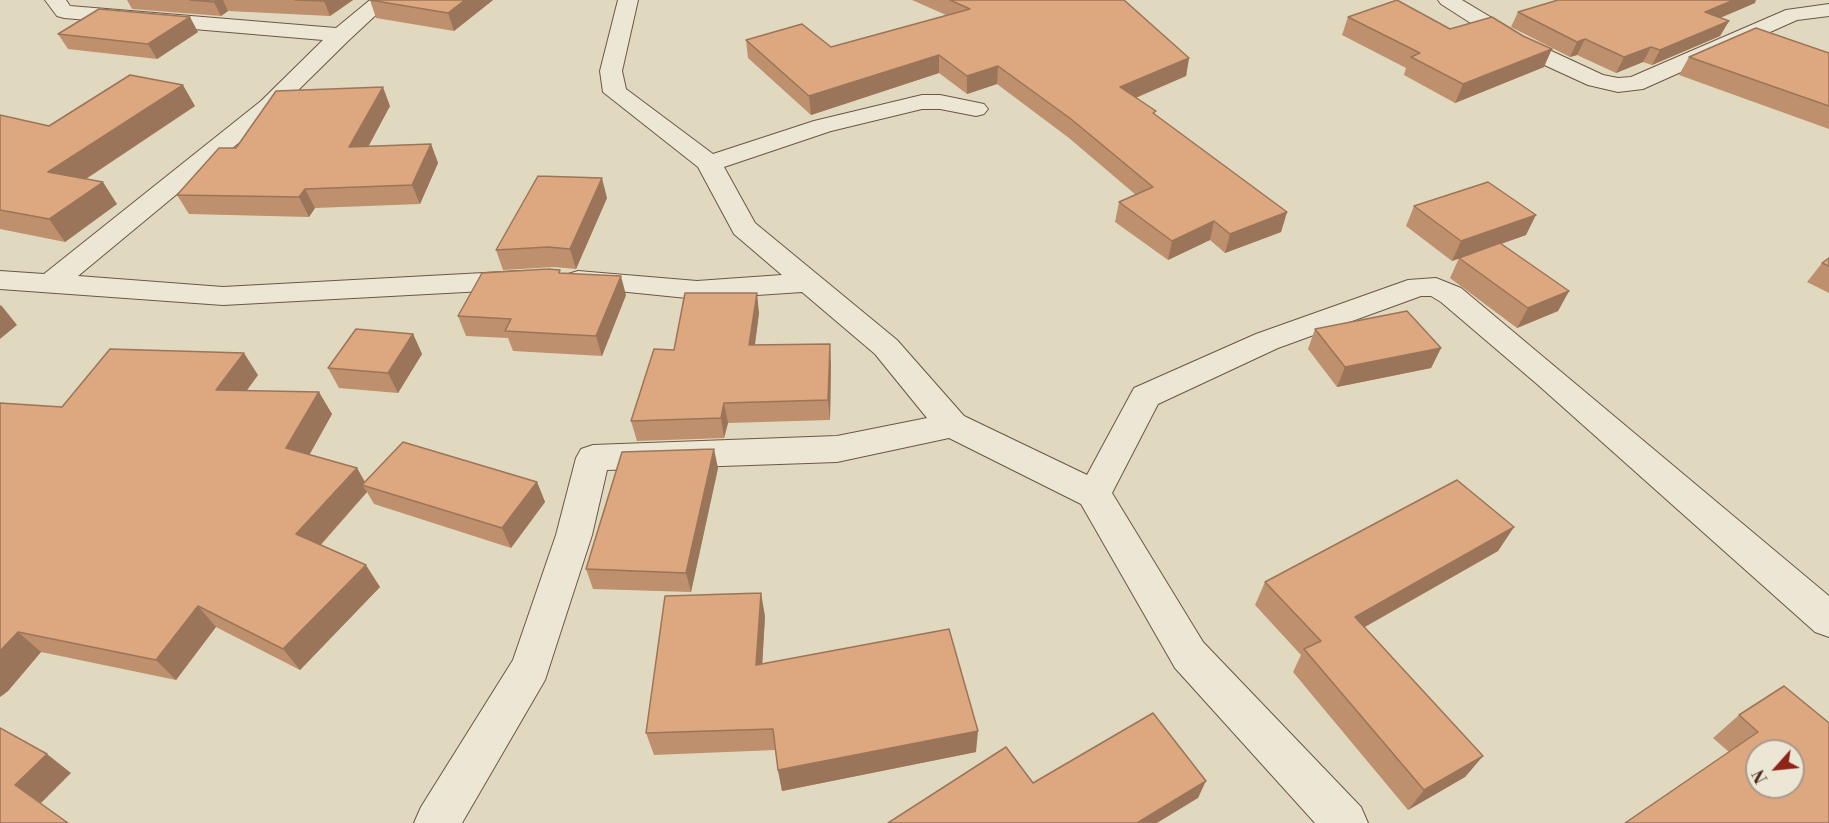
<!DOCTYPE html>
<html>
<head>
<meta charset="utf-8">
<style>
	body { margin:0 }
	#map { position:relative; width:1829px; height:823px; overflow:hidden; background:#e1d9bf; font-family:"Libre Bodoni",serif }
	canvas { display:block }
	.north { position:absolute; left:1745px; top:739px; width:60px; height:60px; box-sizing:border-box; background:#ece6d5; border:2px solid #ab9a8b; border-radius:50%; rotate:243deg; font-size:16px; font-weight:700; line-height:24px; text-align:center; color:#49291b }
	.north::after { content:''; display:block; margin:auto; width:21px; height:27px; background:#8f2418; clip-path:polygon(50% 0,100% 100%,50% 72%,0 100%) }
</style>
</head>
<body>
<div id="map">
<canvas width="1829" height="823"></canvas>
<div class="north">N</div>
</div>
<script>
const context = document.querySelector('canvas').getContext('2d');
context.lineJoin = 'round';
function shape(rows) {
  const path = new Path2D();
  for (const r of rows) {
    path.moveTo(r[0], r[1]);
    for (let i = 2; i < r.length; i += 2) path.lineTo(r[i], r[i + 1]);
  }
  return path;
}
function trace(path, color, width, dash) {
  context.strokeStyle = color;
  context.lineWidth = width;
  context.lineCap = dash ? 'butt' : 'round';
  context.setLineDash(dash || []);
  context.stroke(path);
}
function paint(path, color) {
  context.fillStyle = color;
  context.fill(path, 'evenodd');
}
const street = shape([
	[45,0,66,0,70,6,336,28,370,0,392,0,349,40,277,111,78,276,223,287,521,271,531,274,536,280,531,286,521,289,223,305,0,289,0,271,44,274,261,101,323,40,64,18,57,16,45,0],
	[618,0,638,0,622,71,626,89,713,154,814,121,922,95,940,95,984,104,988,109,984,114,976,116,940,109,922,109,831,131,724,167,755,223,897,340,964,416,1087,475,1134,388,1256,334,1408,280,1436,278,1461,288,1829,596,1829,637,1815,632,1537,384,1441,302,1431,296,1421,296,1278,348,1158,404,1112,493,1203,642,1361,807,1368,823,1315,823,1175,668,1081,504,949,438,837,462,607,470,592,535,545,680,462,823,414,823,421,807,513,660,556,535,576,458,581,449,593,445,837,436,927,418,875,354,802,292,697,299,568,286,563,280,568,274,578,271,697,281,782,275,734,234,698,167,603,92,600,71,618,0],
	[1438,0,1462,0,1532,42,1603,75,1618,78,1631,77,1786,10,1829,4,1829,16,1797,20,1643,89,1618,92,1588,85,1516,52,1441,4,1438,0]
]);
const wall = shape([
	[127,0,353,0,330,16,228,11,221,16,132,9],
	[370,0,493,0,454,31,376,18],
	[912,0,1124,0,1189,58,1186,76,1136,98,1156,115,1287,212,1281,232,1225,253,1210,240,1168,260,1115,222,1119,202,1136,195,1069,138,997,84,967,94,939,73,811,115,748,58,746,40,831,47,946,15],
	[1755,3,1720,18,1729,21,1720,36,1652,65,1643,62,1616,73,1577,55,1570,57,1511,27,1518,12],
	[1348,17,1450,29,1544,67,1455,103,1404,75,1406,68,1342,35],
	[198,32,157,59,68,49,58,34],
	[1829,53,1829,129,1679,75,1689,57],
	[195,106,86,179,117,204,65,242,0,229,0,115,49,126],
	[390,106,368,146,431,144,438,163,420,204,315,208,309,217,189,214,177,195,236,148],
	[607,198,576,269,554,267,503,270,496,250],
	[1414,206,1526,235,1501,244,1569,291,1558,311,1517,328,1450,278,1459,258,1471,254,1452,261,1406,226],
	[1829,258,1829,293,1807,282,1822,263],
	[561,273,626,295,602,356,513,351,508,338,466,336,458,316],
	[759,313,755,345,831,364,830,420,728,423,724,438,637,441,631,421,674,350],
	[1315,329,1441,348,1431,368,1337,387,1308,349],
	[413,334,422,354,398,393,339,388,328,368],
	[258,375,246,391,332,414,309,455,357,468,365,482,537,482,545,502,511,548,374,504,367,492,321,545,380,587,300,670,216,627,176,680,41,652,8,691,0,697,62,407],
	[718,468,691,592,593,589,586,569],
	[1514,527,1498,551,1364,627,1483,756,1465,777,1408,810,1293,672,1301,655,1255,605,1265,582],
	[765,616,762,664,976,752,782,791,778,770,775,750,654,755,646,733],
	[1739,715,1829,723,1729,752,1713,738]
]);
const shadedWall = shape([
	[217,0,223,0,228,11,221,16,214,2],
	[326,0,353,0,330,16,324,1],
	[465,0,493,0,454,31,448,13],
	[1734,0,1756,0,1755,3,1696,28,1705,12],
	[190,17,198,32,157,59,148,44],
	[1729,21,1720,36,1652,65,1660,50],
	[1585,39,1577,55,1570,57,1577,42],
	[1651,47,1643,62,1616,73,1624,57],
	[1552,49,1544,67,1455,103,1463,84],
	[939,55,939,73,811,115,809,96],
	[1189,58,1186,76,1118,105,1120,87],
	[998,66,997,84,967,94,967,76],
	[183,85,195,106,63,194,48,172],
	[383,87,390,106,358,166,349,147],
	[431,144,438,163,420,204,412,185],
	[602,178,607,198,576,269,570,249],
	[103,182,117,204,65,242,49,219],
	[305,189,315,208,309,217,299,197],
	[1287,212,1281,232,1225,253,1230,234],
	[1536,215,1526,235,1452,261,1461,241],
	[1214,221,1210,240,1168,260,1172,241],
	[621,276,626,295,602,356,596,336],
	[1569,291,1558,311,1517,328,1528,308],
	[757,293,759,313,752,365,749,345],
	[1,305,17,325,0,339,0,306],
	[413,334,422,354,398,393,388,373],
	[830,344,831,364,830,420,828,400],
	[1441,348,1431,368,1337,387,1345,367],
	[244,353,258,375,231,412,216,390],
	[319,392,332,414,301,470,286,448],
	[724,403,728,423,724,438,721,418],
	[714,449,718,468,691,592,686,573],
	[357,468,367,486,362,485,367,492,311,555,296,534],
	[537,482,545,502,511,548,502,528],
	[1514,527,1498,551,1342,640,1355,617],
	[366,565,380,587,300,670,283,649],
	[761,593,765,616,761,687,756,665],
	[198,606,216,627,176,680,156,660],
	[18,632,41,652,8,691,0,697,0,651],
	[978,731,976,752,782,791,778,770],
	[47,754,71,773,41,803,15,785],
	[1483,756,1465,777,1408,810,1424,790],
	[1206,781,1198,798,1157,823,1137,823]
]);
const building = shape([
	[190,0,217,0,214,2,190,0],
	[295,0,326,0,324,1,295,0],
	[370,0,465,0,448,13,370,0],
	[950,0,1124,0,1189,58,1120,87,1156,111,1153,113,1287,212,1230,234,1214,221,1172,241,1119,202,1153,187,1071,119,998,66,967,76,939,55,809,96,746,40,802,24,831,47,970,9,950,0],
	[1397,0,1450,29,1492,17,1523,36,1552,49,1463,84,1411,57,1420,53,1348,17,1397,0],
	[1558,0,1734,0,1705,12,1729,21,1660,50,1651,47,1624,57,1585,39,1577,42,1518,12,1558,0],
	[99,9,190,17,148,44,58,34,99,9],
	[1756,28,1829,53,1829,106,1689,57,1756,28],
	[130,75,183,85,48,172,103,182,49,219,0,210,0,115,49,126,130,75],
	[383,87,349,147,431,144,412,185,305,189,299,197,177,195,219,148,236,148,276,91,383,87],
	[538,176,602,178,570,249,548,247,496,250,538,176],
	[1488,182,1536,215,1461,241,1414,206,1488,182],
	[1500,243,1569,291,1528,308,1459,258,1500,243],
	[1829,258,1829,266,1822,263,1829,258],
	[548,269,560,270,559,273,621,276,596,336,505,331,511,319,458,316,482,273,548,269],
	[685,293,757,293,749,345,830,344,828,400,724,403,721,418,631,421,654,349,674,350,685,293],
	[1407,311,1441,348,1345,367,1315,329,1407,311],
	[356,329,413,334,388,373,328,368,356,329],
	[110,349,244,353,216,390,319,392,286,448,357,468,296,534,366,565,283,649,198,606,156,660,18,632,0,651,0,403,62,407,110,349],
	[403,442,537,482,502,528,362,485,403,442],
	[714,449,686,573,586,569,622,452,714,449],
	[1457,480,1514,527,1355,617,1483,756,1424,790,1304,649,1321,641,1265,582,1457,480],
	[761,593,756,665,949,629,978,731,778,770,773,729,646,733,665,596,761,593],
	[1784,686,1829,723,1829,823,1625,823,1758,732,1739,715,1784,686],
	[1757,751,1793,751,1793,787,1757,787,1757,751],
	[1153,713,1206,781,1137,823,888,823,1006,747,1033,783,1153,713],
	[0,728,47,754,15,785,68,823,0,823,0,728]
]);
trace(street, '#6f5544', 2);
paint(street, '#ece6d5');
paint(wall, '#be906d');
paint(shadedWall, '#9b7559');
paint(building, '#dda77f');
trace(building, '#9b7559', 1.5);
</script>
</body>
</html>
